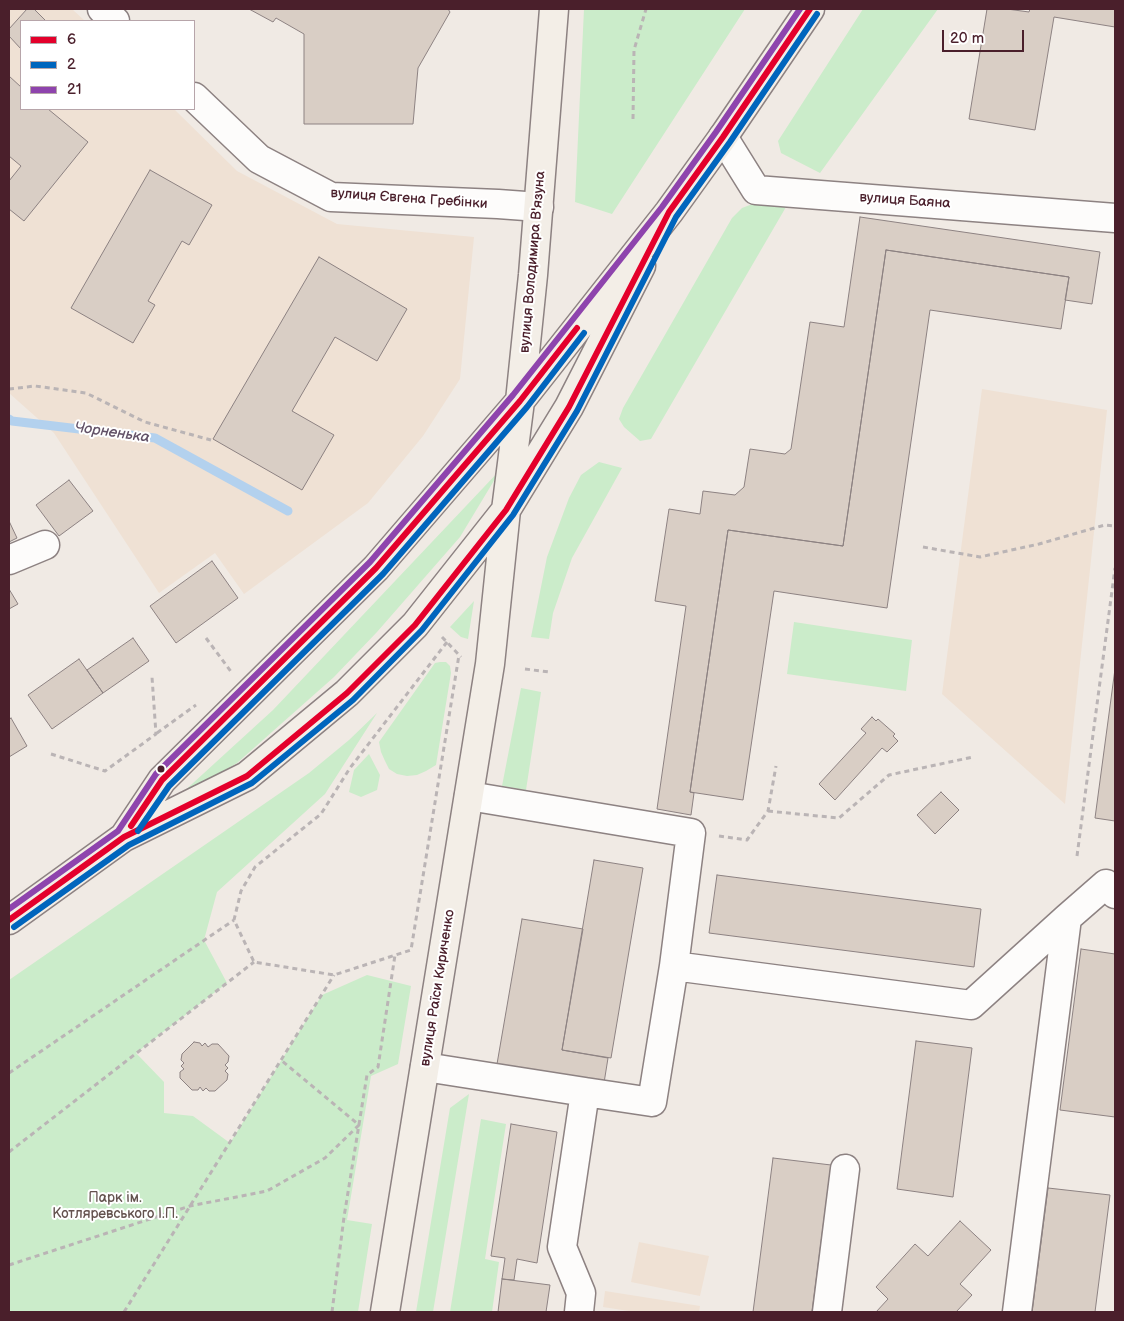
<!DOCTYPE html>
<html>
<head>
<meta charset="utf-8">
<style>
	body { margin:0 }
	#map { position:relative; width:1124px; height:1321px; overflow:hidden; background:#f0eae4; font-family:"Balsamiq Sans",sans-serif }
	canvas { display:block }
	.frame { position:absolute; inset:0; border:10px solid #4a1f2b; pointer-events:none }
	.legend { position:absolute; left:20px; top:20px; width:175px; height:90px; box-sizing:border-box; background:#fff; border:1px solid #b7a5aa; margin:0; padding:6px 9px; list-style:none; font-size:15px; color:#4a1f2b }
	.legend li { display:flex; align-items:center; gap:10px; height:25px }
	.legend b { width:25px; border:1px solid #b7a5aa }
	.scale { position:absolute; left:942px; top:30px; width:82px; height:22px; box-sizing:border-box; border:2px solid #4a1f2b; border-top:0; padding-left:6px; font-size:15px; line-height:18px; white-space:nowrap; color:#4a1f2b; -webkit-text-stroke:4px #fff; paint-order:stroke }
</style>
</head>
<body>
<div id="map">
<canvas width="1124" height="1321"></canvas>
<div class="frame"></div>
<ul class="legend">
<li><b style="height:6px;background:#e4002b"></b>6</li>
<li><b style="height:6px;background:#0065bd"></b>2</li>
<li><b style="height:6px;background:#8e44ad"></b>21</li>
</ul>
<div class="scale">20 m</div>
</div>
<script>
const context = document.querySelector('canvas').getContext('2d');
context.lineJoin = 'round';
function paint(path, color) {
  context.fillStyle = color;
  context.fill(path, 'evenodd');
}
function shape(rows) {
  const path = new Path2D();
  for (const r of rows) {
    path.moveTo(r[0], r[1]);
    for (let i = 2; i < r.length; i += 2) path.lineTo(r[i], r[i + 1]);
  }
  return path;
}
function trace(path, color, width, dash) {
  context.strokeStyle = color;
  context.lineWidth = width;
  context.lineCap = dash ? 'butt' : 'round';
  context.setLineDash(dash || []);
  context.stroke(path);
}
function drawText(font, color, halo, rows, align = 'center') {
  context.font = font + ' "Balsamiq Sans",sans-serif';
  context.lineWidth = 4;
  context.setLineDash([]);
  context.textBaseline = 'middle';
  context.strokeStyle = halo;
  context.fillStyle = color;
  for (const [text, x, y, turn = 0] of rows) {
    context.save();
    context.translate(x, y);
    context.rotate((+turn || 0) * Math.PI / 180);
    context.textAlign = isNaN(turn) ? turn : align;
    if (halo) context.strokeText(text, 0, 0);
    context.fillText(text, 0, 0);
    context.restore();
  }
}
const built = shape([
	[9,9,72,9,85,21,21,21,21,109,174,109,237,171,337,224,474,237,460,379,423,436,368,503,244,594,215,553,159,593,54,433,9,393],
	[982,389,1107,410,1065,804,942,694],
	[639,1242,709,1256,700,1296,631,1282],
	[605,1291,700,1306,699,1312,635,1312,603,1307]
]);
const green = shape([
	[584,9,745,9,612,214,575,202],
	[863,9,938,9,820,173,781,153,778,141],
	[755,203,786,207,651,439,640,441,624,427,619,419,623,408,732,218,742,208],
	[599,462,622,468,572,558,553,613,549,639,531,637,547,557,569,498,581,475],
	[501,469,460,537,377,632,334,677,237,763,169,805,273,710],
	[474,601,468,639,461,637,450,627],
	[794,622,912,640,906,691,787,674],
	[440,662,446,662,450,666,451,673,436,765,426,771,417,775,407,776,397,774,389,769,385,761,381,752,379,742,435,663],
	[521,688,541,692,526,790,502,786],
	[377,713,325,794,217,892,204,940,227,983,136,1053,164,1082,164,1113,193,1116,230,1143,322,995,367,975,411,986,398,1064,371,1076,347,1220,372,1224,358,1312,9,1312,9,980,309,773,349,740],
	[369,754,380,775,377,790,361,797,349,792,354,770],
	[469,1094,433,1312,416,1312,450,1108],
	[481,1119,506,1124,485,1259,499,1262,492,1312,450,1312]
]);
const stream = shape([
	[9,419,12,421,155,438,288,511]
]);
const building = shape([
	[27,9,34,9,46,21,21,21,21,49,9,36,9,29,27,9],
	[249,9,448,9,450,12,418,68,413,124,304,124,304,34,276,18,273,22,249,9],
	[987,9,1007,9,1029,12,1030,9,1115,9,1115,27,1054,17,1035,130,969,119,987,9],
	[9,76,21,87,21,109,48,109,88,142,24,221,9,209,9,181,21,166,9,156,9,76],
	[150,170,212,205,189,245,182,241,148,301,155,305,133,343,71,308,150,170],
	[860,217,1100,252,1092,304,1065,300,1069,277,886,250,843,546,728,530,690,792,694,793,691,815,657,809,686,606,655,601,669,509,700,514,703,491,735,495,744,487,750,449,785,454,791,449,810,322,844,327,860,217],
	[886,250,1069,277,1061,329,930,310,887,608,774,591,743,800,690,792,728,530,843,546,886,250],
	[319,257,407,309,377,361,335,337,292,411,334,435,302,490,213,439,319,257],
	[69,480,93,511,59,536,36,505,69,480],
	[9,521,17,538,9,542,9,521],
	[212,561,238,598,176,643,150,606,212,561],
	[9,589,18,604,9,609,9,589],
	[133,638,149,661,103,693,87,670,133,638],
	[79,659,103,693,52,729,28,695,79,659],
	[1115,669,1115,821,1095,818,1115,669],
	[872,717,876,721,878,719,895,734,893,736,898,741,887,752,882,748,835,800,819,784,866,733,861,729,872,717],
	[11,718,27,746,9,757,9,720,11,718],
	[941,792,959,810,935,834,917,815,941,792],
	[594,860,643,868,611,1058,562,1050,594,860],
	[717,875,981,909,974,967,709,933,717,875],
	[522,919,583,929,562,1050,608,1058,604,1083,497,1064,522,919],
	[1081,949,1115,954,1115,1117,1060,1110,1081,949],
	[916,1041,972,1048,953,1197,897,1189,916,1041],
	[194,1042,200,1043,202,1046,205,1043,208,1047,212,1044,218,1044,229,1056,228,1062,225,1065,228,1068,225,1071,228,1074,227,1080,215,1091,209,1091,206,1088,203,1091,200,1087,198,1090,192,1090,180,1078,180,1072,184,1069,181,1066,184,1063,181,1060,182,1054,194,1042],
	[511,1124,557,1132,537,1263,517,1259,514,1280,502,1279,505,1258,491,1256,511,1124],
	[773,1158,831,1165,812,1312,753,1312,773,1158],
	[1048,1188,1110,1195,1095,1312,1032,1312,1048,1188],
	[960,1221,991,1250,960,1284,972,1295,956,1312,876,1312,888,1299,876,1287,915,1244,928,1256,960,1221],
	[502,1279,550,1285,546,1312,498,1312,502,1279]
]);
const path = shape([
	[633,119,634,50,646,9],
	[9,389,35,386,86,393,145,422,211,440],
	[923,547,980,557,1039,544,1105,525,1115,526],
	[442,637,461,657],
	[206,638,232,673],
	[447,642,350,768,321,814,255,867,241,891,234,920,254,962,334,975,411,950,459,655],
	[525,669,549,672],
	[157,733,196,705],
	[51,754,105,771,156,734,152,677],
	[768,811,839,818,889,775,973,757],
	[719,836,747,840,768,811,776,766],
	[1077,856,1115,568],
	[9,1073,234,920],
	[9,1152,254,962],
	[9,1265,190,1206,267,1191,325,1158,359,1125,281,1060],
	[124,1312,334,975],
	[332,1312,344,1217,367,1075,378,1067,395,955]
]);
const minor = shape([
	[102,9,115,21],
	[194,97,259,159,331,197,498,204,539,207],
	[723,137,756,190,1115,218],
	[9,560,45,545],
	[469,796,691,833,674,966,652,1102,585,1092],
	[674,966,971,1005,1067,918,1106,884,1115,894],
	[425,1067,585,1092,562,1247,581,1293,579,1312],
	[827,1312,845,1169],
	[1017,1312,1067,918]
]);
const major = shape([
	[124,837,162,780,376,568,520,401,669,212,723,137,810,9],
	[9,920,124,837,247,776,347,693,415,625,506,510,569,407,641,266],
	[385,1312,490,664,506,510,520,401,533,275,554,9]
]);
const bus1 = shape([
	[131,826,162,780,376,568,520,401,577,328],
	[9,920,124,837,247,776,347,693,415,625,506,510,569,407,669,212,723,137,810,9]
]);
const bus2 = shape([
	[138,831,169,786,383,574,527,407,584,333],
	[14,927,129,845,252,783,353,700,422,630,513,515,577,411,676,217,730,142,817,14]
]);
const bus3 = shape([
	[9,909,118,831,156,774,370,562,513,395,662,207,716,132,800,9]
]);
const markers = [
	[161,769,4.5,"#4a1f2b"]
];
const streetNames = [
	["вулиця Євгена Гребінки",409,199,4],
	["вулиця Баяна",905,201,4],
	["вулиця Володимира В'язуна",533,262,-85],
	["вулиця Раїси Кириченко",438,988,-81]
];
const parkNames = [
	["Парк ім.",115,1198],
	["Котляревського І.П.",115,1214]
];
const waterNames = [
	["Чорненька",112,433,8]
];
paint(built, '#efe1d4');
paint(green, '#cbecca');
trace(stream, '#b3d1ee', 9);
paint(building, '#d9cec5');
trace(building, '#8d8282', 1);
trace(minor, '#8d8282', 31);
trace(major, '#8d8282', 31);
trace(path, '#bab4b5', 3, [5, 4]);
trace(minor, '#fdfcfb', 28);
trace(major, '#f3eee7', 28);
trace(bus1, '#e4002b', 6);
trace(bus2, '#0065bd', 6);
trace(bus3, '#8e44ad', 6);
for (const [x, y, r, color] of markers) {
  const dot = new Path2D();
  dot.arc(x, y, r, 0, 2 * Math.PI);
  context.fillStyle = color;
  context.fill(dot);
  trace(dot, '#fff', 2);
}
drawText('14px', '#4a1f2b', '#fff', streetNames);
drawText('14px', '#63524e', '#fff', parkNames);
drawText('italic 15px', '#625167', '#fff', waterNames);
</script>
</body>
</html>
